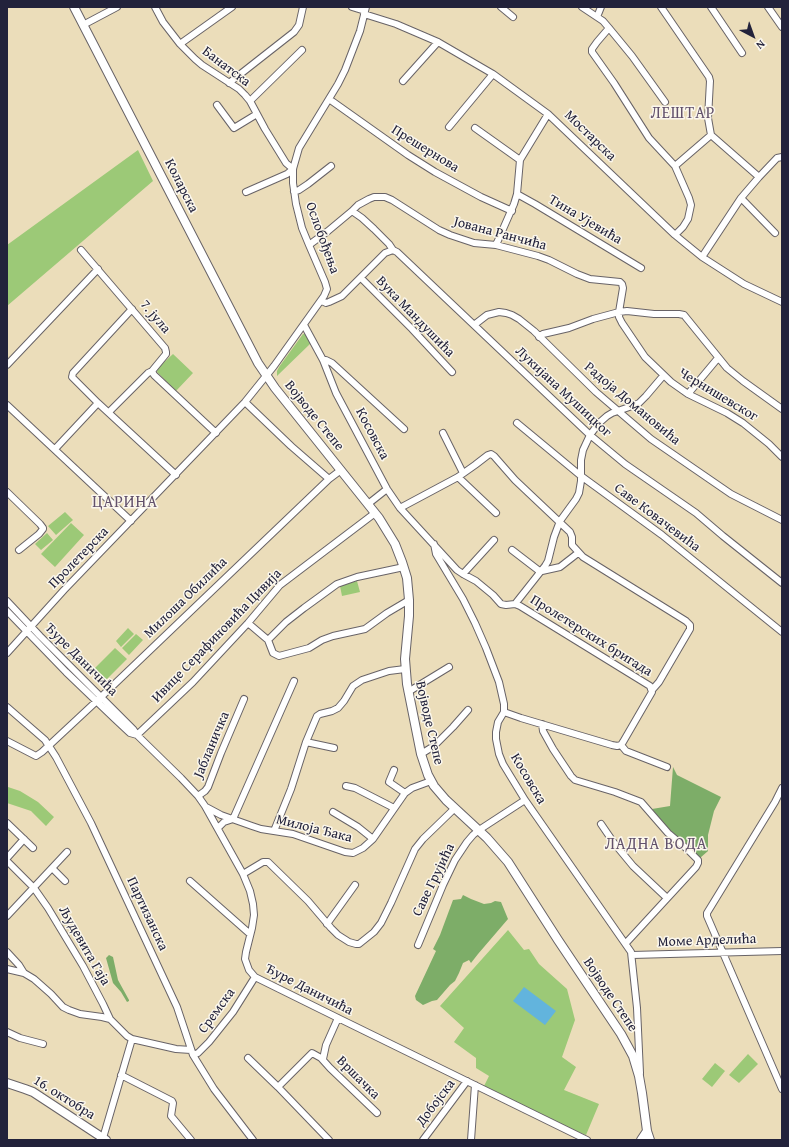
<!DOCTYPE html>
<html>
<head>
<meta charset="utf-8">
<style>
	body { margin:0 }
	#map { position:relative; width:789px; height:1147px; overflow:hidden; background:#ebddba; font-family:"Gentium Book Plus",serif }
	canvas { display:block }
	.frame { position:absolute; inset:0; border:8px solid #22223b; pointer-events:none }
	.north { position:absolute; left:733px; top:16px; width:40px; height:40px; -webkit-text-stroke:3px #fbf7ec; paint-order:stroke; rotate:139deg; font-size:11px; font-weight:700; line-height:16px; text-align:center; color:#22223b }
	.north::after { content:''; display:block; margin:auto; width:14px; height:18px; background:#22223b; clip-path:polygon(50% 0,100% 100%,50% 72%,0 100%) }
</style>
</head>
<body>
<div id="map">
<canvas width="789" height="1147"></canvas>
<div class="frame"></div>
<div class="north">N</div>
</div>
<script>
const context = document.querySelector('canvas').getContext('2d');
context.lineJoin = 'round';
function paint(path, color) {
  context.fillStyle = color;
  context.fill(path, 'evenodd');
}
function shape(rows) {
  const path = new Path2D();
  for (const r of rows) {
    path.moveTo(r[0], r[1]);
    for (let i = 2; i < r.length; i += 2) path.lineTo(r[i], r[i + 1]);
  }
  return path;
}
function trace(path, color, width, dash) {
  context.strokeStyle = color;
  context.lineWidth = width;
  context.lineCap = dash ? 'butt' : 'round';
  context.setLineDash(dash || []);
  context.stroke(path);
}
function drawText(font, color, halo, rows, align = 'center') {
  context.font = font + ' "Gentium Book Plus",serif';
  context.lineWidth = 3;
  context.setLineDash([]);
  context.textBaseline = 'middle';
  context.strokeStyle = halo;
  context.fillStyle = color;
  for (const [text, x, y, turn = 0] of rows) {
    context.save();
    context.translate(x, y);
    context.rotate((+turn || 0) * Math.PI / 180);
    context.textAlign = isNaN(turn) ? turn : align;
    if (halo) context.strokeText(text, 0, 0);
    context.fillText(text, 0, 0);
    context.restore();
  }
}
const green = shape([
	[138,150,153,181,7,306,7,245],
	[303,334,305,334,311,343,277,376,277,371,279,367],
	[173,354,193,373,176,391,157,372,158,368],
	[65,512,73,520,56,535,48,526],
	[71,523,84,535,55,567,41,554],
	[47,533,53,540,41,550,35,544],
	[357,581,360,592,342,596,340,586],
	[128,628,134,634,121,647,116,641],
	[136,634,143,640,129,655,122,648],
	[115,648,127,659,103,683,91,672],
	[8,787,20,791,38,802,54,817,46,826,31,811,7,803],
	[508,930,524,950,529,949,539,964,567,989,575,1020,562,1057,576,1067,564,1090,599,1104,586,1135,568,1128,484,1086,489,1076,476,1068,476,1058,454,1042,464,1028,440,1006],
	[748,1054,758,1064,739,1083,729,1075],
	[715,1063,725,1071,712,1087,702,1079]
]);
const forest = shape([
	[673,767,677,775,721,797,714,811,708,835,708,851,700,858,665,826,652,809,670,806],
	[463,895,471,899,484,904,491,903,495,901,501,902,508,919,478,954,471,963,469,960,463,963,459,973,455,981,450,985,437,1000,432,1001,423,1005,416,1000,415,996,436,951,433,949,440,935,453,900,461,899],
	[109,955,113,957,118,980,129,1000,129,1001,127,1002,121,992,113,983,106,958]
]);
const water = shape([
	[524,987,556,1011,545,1025,513,1001]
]);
const minor = shape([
	[155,7,163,22,180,44,195,59,202,65,239,89,245,95,250,101,265,129,286,163,293,169,287,174,246,192],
	[352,7,365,11],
	[501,7,513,17],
	[582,7,603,21,609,28,632,56,665,102],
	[661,7,709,77,710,81,708,118,711,135,759,177],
	[711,7,742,53],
	[768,7,782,27],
	[364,14,396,24,438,42,493,74,548,114,675,235,702,257,744,284,782,302],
	[597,17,601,7],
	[83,25,117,7],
	[609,28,597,42,592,49,592,52,614,83,649,138,675,166,689,198,691,205,688,219,683,227,675,235],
	[180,44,232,7],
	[403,81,438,42],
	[229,83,294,32,299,25,303,7],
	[329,99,408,155,435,172,481,197,512,211],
	[250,101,302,50],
	[217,105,234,128,257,114],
	[449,127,493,74],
	[475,128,520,160],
	[675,166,711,135],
	[294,192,299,190,308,184,331,166],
	[517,194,535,204,641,268],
	[741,198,775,233],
	[352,211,358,205,369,199,374,197,385,197,392,200,439,230,450,235,474,243,496,245,538,256,549,260,577,274,590,279,620,282,622,284,623,288,619,312,619,317,622,323,645,357,671,382,688,394,727,413,743,423,769,444,782,457],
	[309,245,328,231,352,211,362,218,374,229,389,244,393,250],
	[496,245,514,204,517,194,520,160,548,114],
	[81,250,165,348,166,352,166,354,152,371,154,375,216,433],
	[702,257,741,198,759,177,777,158,782,157],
	[361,278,412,329,452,372],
	[322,301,326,303,329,302,342,296,385,253,393,250,397,252,590,435,625,464,696,513,723,536,782,583],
	[132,309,73,373,72,377,98,403,176,475],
	[304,325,323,360,336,393,387,489,400,508,457,570,463,574,476,581,493,595,501,604,506,605,515,604,520,606,650,686,652,692,623,742,621,745],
	[474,325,487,315,499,312,506,313,512,315,519,319,534,331,596,392,651,439,731,494,782,520],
	[539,337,543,334,569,328,593,319,619,312,627,311,654,314,679,314,684,315,727,368,743,381,782,409],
	[323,360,326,360,332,363,404,429],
	[7,365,98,269],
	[688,394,718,358],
	[245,402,291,446,329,479],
	[7,405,131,521],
	[109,412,148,373,152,371],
	[517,423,581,476,662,535,782,632],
	[443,433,463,473],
	[55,449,98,403],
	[458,477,496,513],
	[7,492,40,524,43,528,43,529,39,534,19,550],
	[368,504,387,489],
	[400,508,458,477,475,465,488,455,491,454,494,456,515,480,570,532,572,537,572,545,583,557,686,621,690,625,690,629,659,682,652,690],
	[434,544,436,554,463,599,475,623,486,648,499,682,504,704,504,712,498,722,496,732,496,739,499,754,503,764,525,800,631,952,637,1008,640,1073],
	[512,550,538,570,542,571,560,567,578,553],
	[463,574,494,540],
	[7,601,40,636,133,729,137,735,181,778,198,796,205,806,243,874,250,891,253,904,254,915,252,928,246,952,245,959,249,970,255,977,338,1018,587,1140],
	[515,604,545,566,548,561,554,537,560,521,576,499,579,493,581,481,581,460,583,450,590,435,599,423,607,416,612,413,635,405,639,403,646,396,663,376],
	[7,611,66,672,114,718,130,733,137,735],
	[248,623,268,640,273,653,279,656,309,648,322,640,333,636,365,629,387,613,409,600],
	[268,640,286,622,304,608,337,584,357,577,404,567],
	[7,653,64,590,245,402,274,366,324,296,327,289,325,282,309,245,302,228,296,204,293,183,293,169,299,148,338,84,345,70,360,31,366,7],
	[408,692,449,667],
	[7,707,45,740,56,757,91,823,177,1007,193,1055,214,1089,253,1140],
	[504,712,521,718,612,745,617,746,621,745],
	[542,724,543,731,553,749,571,776,575,780,615,792,641,802,668,833,687,849,698,860,698,863,696,867,626,943],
	[137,735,193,682,248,623,280,585,375,513],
	[7,741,36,756,42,752,101,697,329,479,341,470],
	[306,742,334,748],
	[621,745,626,751,667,767],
	[421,754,434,746,453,727,468,710],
	[394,770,389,782,405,793],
	[346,786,355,788,394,808],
	[782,788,775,802,707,913,707,916,782,1089],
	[198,796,205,791,208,787,221,753,244,699],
	[206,807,221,815,252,826,261,829,293,834,345,852,353,853,363,848,373,839,405,793,412,788,431,781],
	[333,812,358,827,373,839],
	[233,819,294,681],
	[7,823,33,848],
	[601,824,614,843,633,866,667,898],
	[218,828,224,822,233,819],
	[274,831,291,789,306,742,317,716,320,714,332,711,338,708,344,701,353,686,362,680,389,671,405,669],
	[7,858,24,839],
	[7,861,34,888,48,908,83,966,103,1004,110,1019],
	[52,868,65,881],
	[243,874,263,862,268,862,308,901,331,928,338,935,349,942,356,944,359,944,374,932,381,923,391,903,415,849,423,839,455,808],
	[190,881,250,934],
	[7,916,67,852],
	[327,924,355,885],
	[418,945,443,885,455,860,467,842,473,835,479,830,525,800],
	[7,952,19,965,24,973],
	[632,955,782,951],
	[7,969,24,973,34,979,51,994,63,1007,69,1010,80,1014,102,1017,110,1019,127,1036,132,1039],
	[7,1032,20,1038,43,1044],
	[193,1055,198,1053,209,1042,233,1012,255,977],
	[248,1058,278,1087,329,1140],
	[323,1059,326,1045,338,1018],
	[121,1075,172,1101,173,1103,171,1116,191,1140],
	[278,1087,312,1053,321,1058,330,1068,377,1113],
	[103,1138,132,1039,176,1049,191,1050],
	[423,1140,467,1081],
	[471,1140,475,1085]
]);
const major = shape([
	[74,7,258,363,275,388,379,518,395,544,402,562,407,578,409,600,409,616,405,659,407,684,421,754,428,775,434,786,446,800,487,838,508,862,558,940,621,1034,633,1056,639,1076,642,1093,647,1131,650,1140],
	[7,1083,25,1089,33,1092,106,1140],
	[641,1140,647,1131]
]);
const streetNames = [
	["Банатска",226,67,37],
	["Мостарска",590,136,44],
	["Прешернова",425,149,32],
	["Коларска",181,186,63],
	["Тина Ујевића",585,220,31],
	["Јована Ранчића",500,234,15],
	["Ослобођења",322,238,70],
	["7. јула",155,317,50],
	["Вука Мандушића",415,317,46],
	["Лукијана Мушицког",563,392,43],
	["Чернишевског",718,395,31],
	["Радоја Домановића",632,404,40],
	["Војводе Степе",314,416,51],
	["Косовска",372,434,62],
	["Саве Ковачевића",657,518,37],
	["Пролетерска",79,558,-46],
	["Милоша Обилића",186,598,-44],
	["Ивице Серафиновића Цивија",217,636,-46],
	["Пролетерских бригада",591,636,32],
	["Ђуре Даничића",81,660,45],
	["Војводе Степе",429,723,77],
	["Јабланичка",212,745,-67],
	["Косовска",528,779,59],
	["Милоја Ђака",314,829,14],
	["Саве Грујића",434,880,-64],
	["Партизанска",147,914,65],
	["Моме Арделића",707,941,-2],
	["Људевита Гаја",84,946,60],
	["Ђуре Даничића",309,990,27],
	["Војводе Степе",610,995,56],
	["Сремска",217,1011,-54],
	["Вршачка",358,1078,45],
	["16. октобра",64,1098,32],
	["Добојска",436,1103,-53]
];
const quarterNames = [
	["ЛЕШТАР",683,114],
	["ЦАРИНА",125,503],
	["ЛАДНА ВОДА",656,845]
];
paint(green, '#9cc977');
paint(forest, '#7dad68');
paint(water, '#62b4dd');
trace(minor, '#686367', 8);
trace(major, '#686367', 10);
trace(minor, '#fff', 6);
trace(major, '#fff', 8);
drawText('14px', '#22223b', '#fbf7ec', streetNames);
context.letterSpacing = '1px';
drawText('16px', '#62516b', '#fbf7ec', quarterNames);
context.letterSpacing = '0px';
</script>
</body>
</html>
